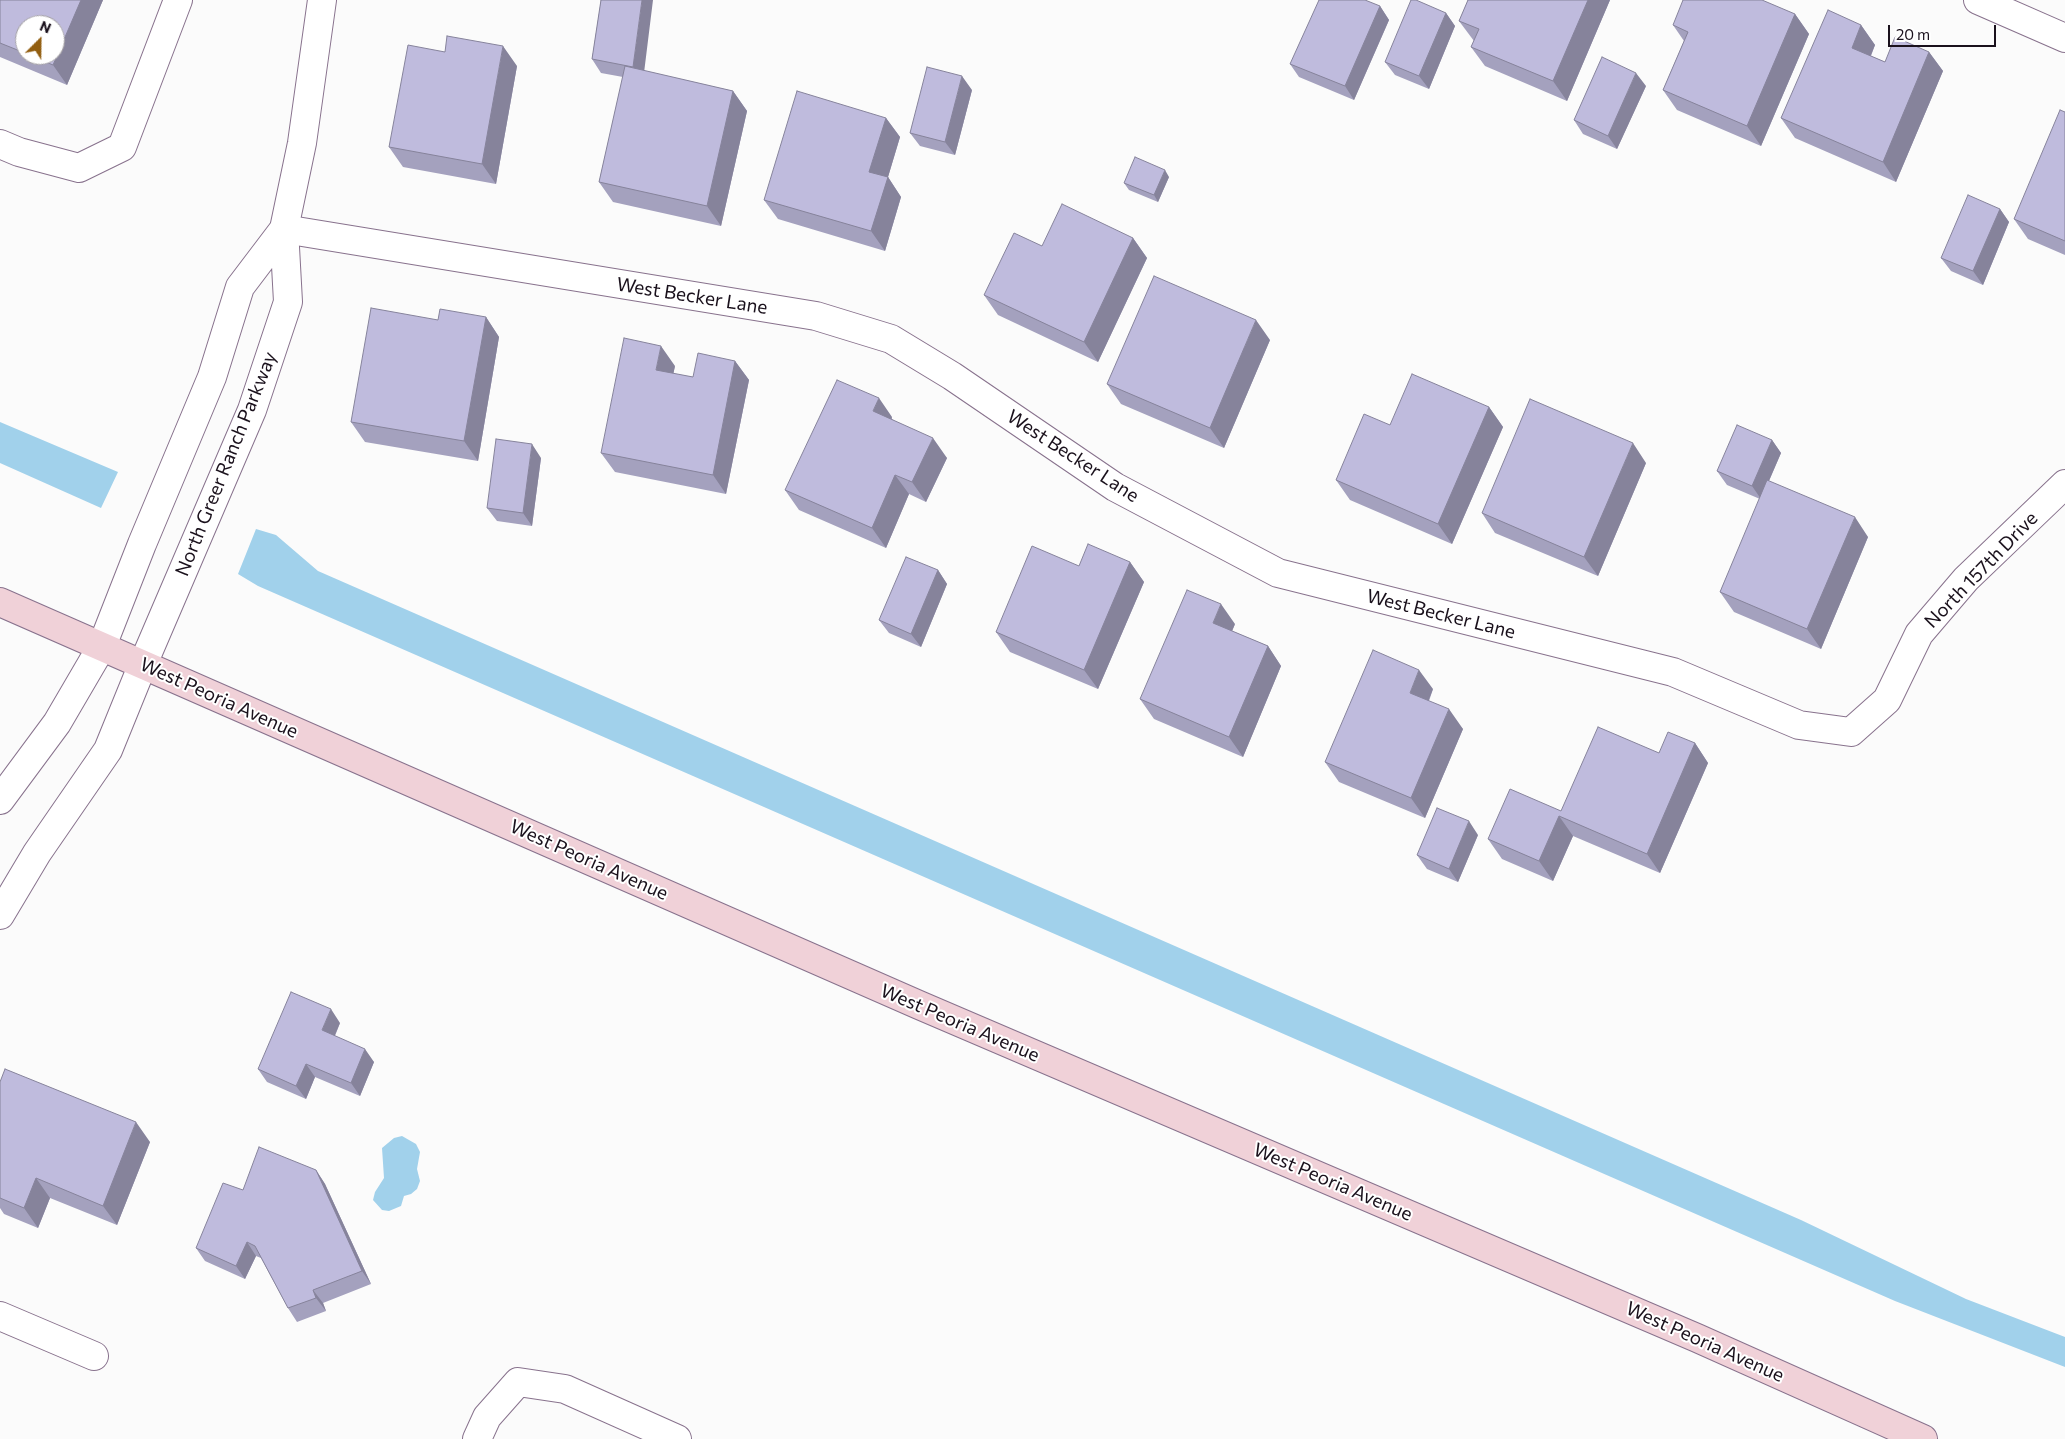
<!DOCTYPE html>
<html>
<head>
<meta charset="utf-8">
<style>
	body { margin:0 }
	#map { position:relative; width:2065px; height:1439px; overflow:hidden; background:#fbfbfb; font-family:Commissioner,sans-serif }
	canvas { display:block }
	.north { position:absolute; left:15px; top:15px; width:50px; height:50px; box-sizing:border-box; background:#fff; border:1px solid #a3a0a4; border-radius:50%; rotate:23deg; font-size:14px; font-weight:700; line-height:20px; text-align:center; color:#1a111c }
	.north::after { content:''; display:block; margin:auto; width:18px; height:22px; background:#925e10; clip-path:polygon(50% 0,100% 100%,50% 72%,0 100%) }
	.scale { position:absolute; left:1888px; top:25px; width:108px; height:22px; box-sizing:border-box; border:2px solid #1a111c; border-top:0; padding-left:6px; font-size:15px; line-height:18px; white-space:nowrap; color:#1a111c; -webkit-text-stroke:4px #fff; paint-order:stroke }
</style>
</head>
<body>
<div id="map">
<canvas width="2065" height="1439"></canvas>
<div class="north">N</div>
<div class="scale">20 m</div>
</div>
<script>
const context = document.querySelector('canvas').getContext('2d');
context.lineJoin = 'round';
function paint(path, color) {
  context.fillStyle = color;
  context.fill(path, 'evenodd');
}
function shape(rows) {
  const path = new Path2D();
  for (const r of rows) {
    path.moveTo(r[0], r[1]);
    for (let i = 2; i < r.length; i += 2) path.lineTo(r[i], r[i + 1]);
  }
  return path;
}
function trace(path, color, width, dash) {
  context.strokeStyle = color;
  context.lineWidth = width;
  context.lineCap = dash ? 'butt' : 'round';
  context.setLineDash(dash || []);
  context.stroke(path);
}
function drawText(font, color, halo, rows, align = 'center') {
  context.font = font + ' Commissioner,sans-serif';
  context.lineWidth = 4;
  context.setLineDash([]);
  context.textBaseline = 'middle';
  context.strokeStyle = halo;
  context.fillStyle = color;
  for (const [text, x, y, turn = 0] of rows) {
    context.save();
    context.translate(x, y);
    context.rotate((+turn || 0) * Math.PI / 180);
    context.textAlign = isNaN(turn) ? turn : align;
    if (halo) context.strokeText(text, 0, 0);
    context.fillText(text, 0, 0);
    context.restore();
  }
}
const water = shape([
	[0,422,118,472,101,508,0,463],
	[256,529,276,535,318,571,1801,1220,1966,1299,2065,1337,2065,1367,1895,1301,258,586,238,574],
	[402,1136,416,1144,420,1152,417,1169,420,1181,417,1189,411,1194,404,1196,401,1206,389,1211,382,1210,373,1200,375,1192,384,1178,382,1148,394,1138]
]);
const minor = shape([
	[1978,0,2065,38],
	[0,144,19,152,79,168,122,147,178,0],
	[284,229,816,316,891,339,952,376,1115,487,1278,573,1673,672,1799,725,1851,732,1887,700,1919,634,1966,579,2065,484],
	[0,800,57,723,102,646],
	[0,915,37,853,108,750,143,664],
	[0,1316,94,1356],
	[477,1439,487,1417,518,1382,565,1389,677,1439]
]);
const tertiary = shape([
	[102,646,142,544,212,377,240,287,284,229],
	[143,664,252,410,288,302,284,229,302,143,322,0]
]);
const secondary = shape([
	[0,602,919,1005,1697,1338,1923,1439]
]);
const wall = shape([
	[0,0,103,0,67,85,0,57],
	[25,25,55,55,25,55],
	[601,0,644,71,733,91,747,111,721,226,613,202,599,182,623,77,601,73,592,59],
	[1468,0,1610,0,1567,101,1485,66,1471,47,1474,41,1459,21],
	[1380,6,1389,20,1354,100,1299,77,1290,64],
	[1446,13,1455,26,1429,89,1395,75,1385,62],
	[1795,14,1809,34,1761,146,1677,110,1663,90,1684,41,1673,25],
	[1861,25,1875,45,1871,56,1885,62,1929,52,1943,71,1896,182,1795,138,1781,118],
	[517,66,496,184,403,167,389,147],
	[1646,86,1617,149,1583,134,1574,120],
	[972,90,955,155,920,146,910,133],
	[2065,112,2065,255,2028,239,2014,219],
	[886,118,900,137,888,177,901,197,885,251,778,219,764,200],
	[1169,177,1158,202,1129,190,1124,183],
	[2000,209,2009,222,1983,285,1951,271,1941,258],
	[1133,238,1147,258,1098,362,998,315,984,295,1042,246],
	[486,317,499,337,478,461,365,442,351,422,438,320],
	[1270,340,1224,448,1121,404,1107,384],
	[735,361,749,380,726,494,615,472,601,453,675,366,673,374,693,377],
	[1489,407,1503,427,1452,544,1350,500,1336,480,1390,425],
	[892,417,892,419,947,458,926,502,909,494,886,548,799,510,785,490],
	[1772,440,1781,453,1769,481,1868,537,1821,649,1734,612,1720,592,1760,499,1727,485,1717,471],
	[541,458,532,526,497,521,487,508],
	[1646,463,1598,576,1495,533,1482,513],
	[1130,562,1144,582,1098,689,1010,652,996,632],
	[938,570,947,584,921,647,889,633,879,620],
	[1235,624,1232,631,1268,646,1281,666,1243,757,1154,719,1140,699],
	[1433,689,1429,701,1463,729,1425,818,1339,782,1325,762],
	[1695,743,1708,763,1660,873,1573,836,1553,881,1502,859,1488,839,1561,811,1659,753],
	[1478,835,1458,882,1427,869,1417,855],
	[340,1023,335,1036,374,1062,360,1096,315,1077,306,1099,267,1082,258,1069],
	[0,1082,150,1142,117,1225,50,1198,38,1228,4,1214,0,1208],
	[316,1170,325,1184,371,1284,323,1303,326,1311,297,1322,288,1308,261,1258,256,1256,245,1279,205,1261,196,1248,243,1190]
]);
const shadedWall = shape([
	[81,0,103,0,67,85,53,65],
	[642,0,653,0,643,81,633,67],
	[1588,0,1610,0,1567,101,1553,81],
	[1380,6,1389,20,1354,100,1345,86],
	[1446,13,1455,26,1429,89,1419,76],
	[1795,14,1809,34,1761,146,1747,126],
	[1861,25,1875,45,1866,67,1852,48],
	[503,46,517,66,496,184,482,164],
	[1929,52,1943,71,1896,182,1883,162],
	[1636,73,1646,86,1617,149,1608,136],
	[962,76,972,90,955,155,945,142],
	[733,91,747,111,721,226,707,206],
	[886,118,900,137,888,177,901,197,885,251,871,231,869,172],
	[1165,170,1169,177,1158,202,1154,195],
	[2000,209,2009,222,1983,285,1973,271],
	[1133,238,1147,258,1098,362,1084,342],
	[486,317,499,337,478,461,464,441],
	[1256,320,1270,340,1224,448,1210,428],
	[661,346,675,366,670,390,656,370],
	[735,361,749,380,726,494,713,475],
	[879,398,892,417,887,430,873,411],
	[1489,407,1503,427,1452,544,1438,524],
	[933,438,947,458,926,502,912,482],
	[1772,440,1781,453,1761,499,1752,486],
	[1633,443,1646,463,1598,576,1584,557],
	[532,444,541,458,532,526,523,513],
	[895,475,909,494,886,548,872,528],
	[1855,517,1868,537,1821,649,1807,629],
	[1130,562,1144,582,1098,689,1084,670],
	[938,570,947,584,921,647,911,634],
	[1221,604,1235,624,1227,643,1213,623],
	[1268,646,1281,666,1243,757,1229,737],
	[1419,670,1433,689,1424,712,1410,693],
	[1449,709,1463,729,1425,818,1411,798],
	[1695,743,1708,763,1660,873,1647,854],
	[1559,816,1573,836,1553,881,1539,861],
	[1469,821,1478,835,1458,882,1449,869],
	[331,1009,340,1023,331,1044,322,1030],
	[365,1049,374,1062,360,1096,351,1083],
	[306,1064,315,1077,306,1099,296,1086],
	[136,1122,150,1142,117,1225,103,1206],
	[316,1170,325,1184,371,1284,362,1271],
	[36,1178,50,1198,38,1228,24,1208],
	[247,1242,256,1256,245,1279,236,1266],
	[313,1290,323,1303,326,1311,316,1298]
]);
const building = shape([
	[0,0,81,0,53,65,29,55,55,55,55,25,25,25,25,53,0,43,0,0],
	[601,0,642,0,633,67,592,59,601,0],
	[1319,0,1365,0,1380,6,1345,86,1290,64,1319,0],
	[1411,0,1416,0,1446,13,1419,76,1385,62,1411,0],
	[1468,0,1588,0,1553,81,1471,47,1479,29,1459,21,1468,0],
	[1683,0,1762,0,1795,14,1747,126,1663,90,1688,32,1673,25,1683,0],
	[1828,10,1861,25,1852,48,1885,62,1895,37,1929,52,1883,162,1781,118,1828,10],
	[447,36,503,46,482,164,389,147,408,45,445,52,447,36],
	[1602,57,1636,73,1608,136,1574,120,1602,57],
	[625,66,733,91,707,206,599,182,625,66],
	[927,67,962,76,945,142,910,133,927,67],
	[797,91,886,118,869,172,888,177,871,231,764,200,797,91],
	[2060,110,2065,112,2065,241,2014,219,2060,110],
	[1135,157,1165,170,1154,195,1124,183,1135,157],
	[1968,195,2000,209,1973,271,1941,258,1968,195],
	[1062,204,1133,238,1084,342,984,295,1014,233,1042,246,1062,204],
	[1154,276,1256,320,1210,428,1107,384,1154,276],
	[371,308,438,320,440,309,486,317,464,441,351,422,371,308],
	[624,338,661,346,656,370,693,377,698,353,735,361,713,475,601,453,624,338],
	[1412,374,1489,407,1438,524,1336,480,1364,414,1390,425,1412,374],
	[837,380,879,398,873,411,933,438,912,482,895,475,872,528,785,490,837,380],
	[1530,399,1633,443,1584,557,1482,513,1530,399],
	[1737,425,1772,440,1752,486,1717,471,1737,425],
	[496,439,532,444,523,513,487,508,496,439],
	[1767,480,1855,517,1807,629,1720,592,1767,480],
	[1088,544,1130,562,1084,670,996,632,1032,546,1079,566,1088,544],
	[906,557,938,570,911,634,879,620,906,557],
	[1187,590,1221,604,1213,623,1268,646,1229,737,1140,699,1187,590],
	[1373,650,1419,670,1410,693,1449,709,1411,798,1325,762,1373,650],
	[1598,727,1659,753,1668,732,1695,743,1647,854,1559,816,1539,861,1488,839,1510,789,1561,811,1598,727],
	[1437,808,1469,821,1449,869,1417,855,1437,808],
	[291,992,331,1009,322,1030,365,1049,351,1083,306,1064,296,1086,258,1069,291,992],
	[5,1069,136,1122,103,1206,36,1178,24,1208,0,1198,0,1082,5,1069],
	[259,1147,316,1170,362,1271,313,1290,316,1298,288,1308,255,1246,247,1242,236,1266,196,1248,223,1183,243,1190,259,1147]
]);
const streetNames = [
	["West Becker Lane",692,296,9],
	["West Becker Lane",1073,456,33],
	["North Greer Ranch Parkway",226,464,-68],
	["North 157th Drive",1981,570,-46],
	["West Becker Lane",1441,614,14],
	["West Peoria Avenue",219,698,24],
	["West Peoria Avenue",589,860,24],
	["West Peoria Avenue",960,1023,23],
	["West Peoria Avenue",1333,1182,23],
	["West Peoria Avenue",1705,1342,24]
];
paint(water, '#a1d1eb');
trace(minor, '#88728d', 30);
trace(tertiary, '#88728d', 30);
trace(secondary, '#88728d', 30);
trace(minor, '#fff', 28);
trace(tertiary, '#fff', 28);
trace(secondary, '#f0d1d8', 28);
paint(wall, '#a4a1be');
paint(shadedWall, '#86839b');
paint(building, '#bfbbdd');
trace(building, '#86839b', 1);
drawText('19px', '#1a111c', '#fff', streetNames);
</script>
</body>
</html>
